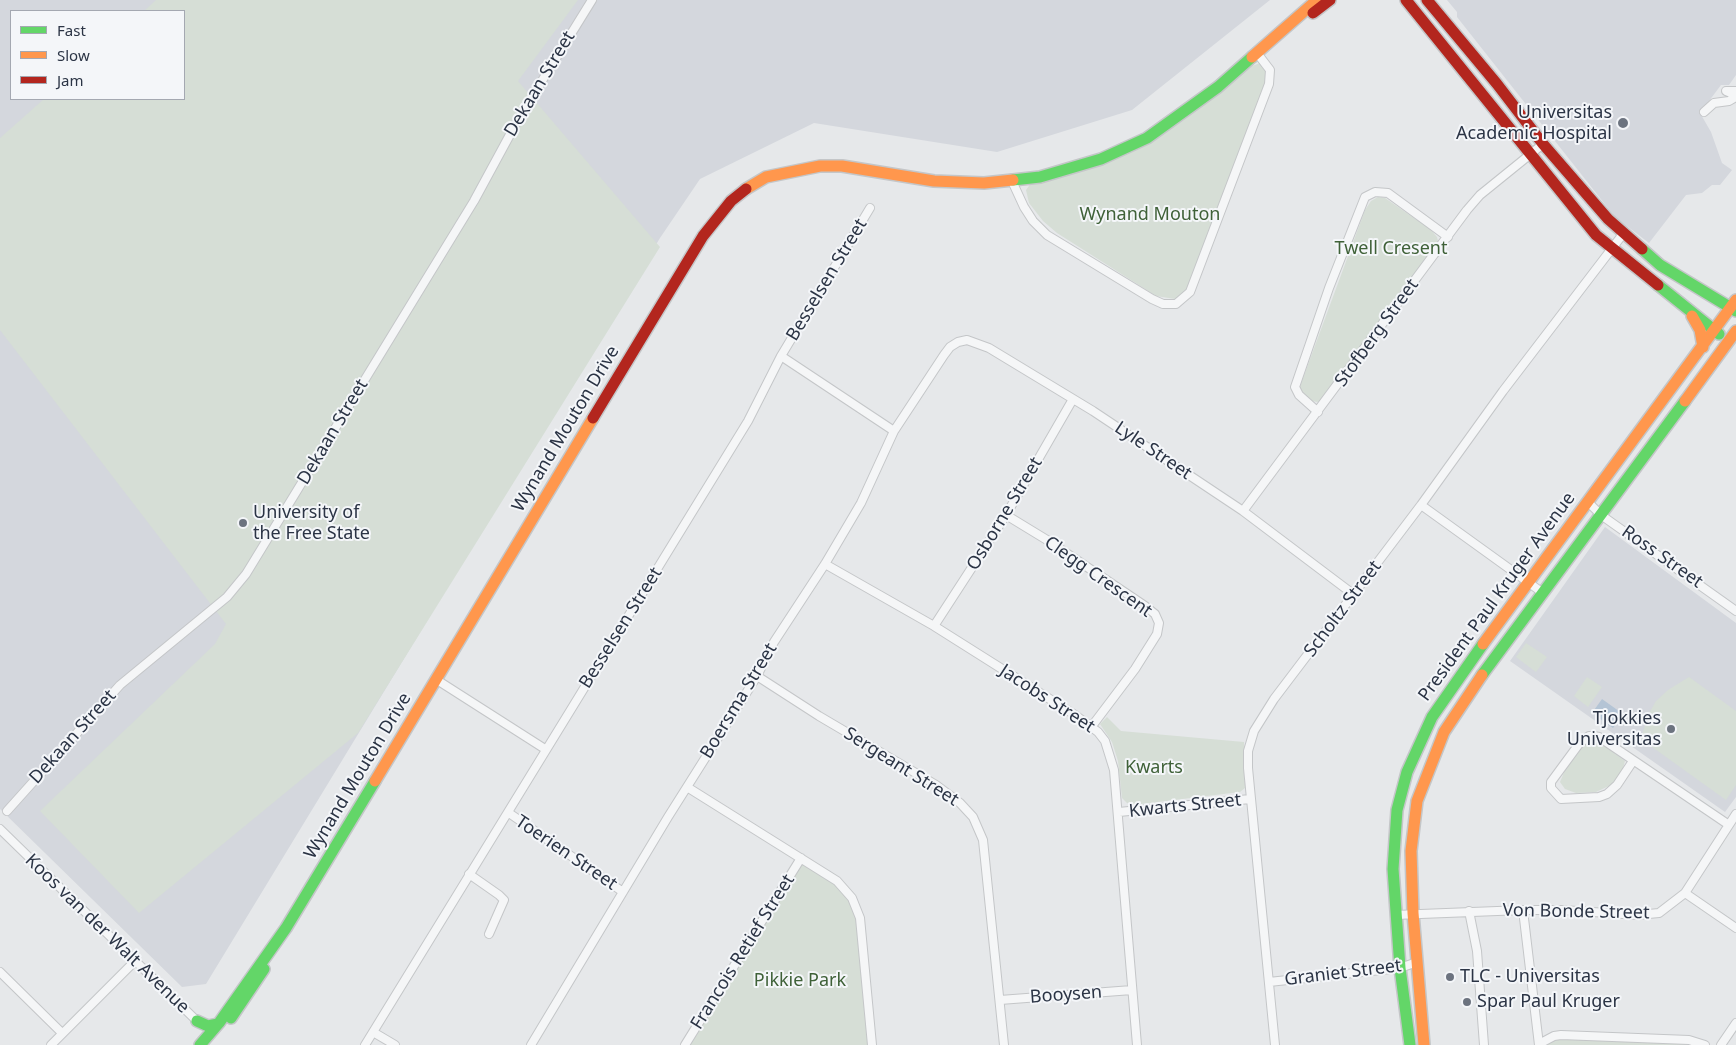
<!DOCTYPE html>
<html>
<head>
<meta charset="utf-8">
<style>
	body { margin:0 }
	#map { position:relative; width:1736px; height:1045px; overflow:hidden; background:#e6e8ea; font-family:"Noto Sans",sans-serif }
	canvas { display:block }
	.legend { position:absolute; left:10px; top:10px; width:175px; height:90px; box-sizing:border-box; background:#f4f6f9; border:1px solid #a4a8b1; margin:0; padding:6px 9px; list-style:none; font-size:15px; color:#2b3445 }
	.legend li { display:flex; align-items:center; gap:10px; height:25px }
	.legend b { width:25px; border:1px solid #a4a8b1 }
</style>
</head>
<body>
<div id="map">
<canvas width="1736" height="1045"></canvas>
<ul class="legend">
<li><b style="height:6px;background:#63d668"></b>Fast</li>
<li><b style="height:6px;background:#ff974d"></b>Slow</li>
<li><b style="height:6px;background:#b3261e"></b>Jam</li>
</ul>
</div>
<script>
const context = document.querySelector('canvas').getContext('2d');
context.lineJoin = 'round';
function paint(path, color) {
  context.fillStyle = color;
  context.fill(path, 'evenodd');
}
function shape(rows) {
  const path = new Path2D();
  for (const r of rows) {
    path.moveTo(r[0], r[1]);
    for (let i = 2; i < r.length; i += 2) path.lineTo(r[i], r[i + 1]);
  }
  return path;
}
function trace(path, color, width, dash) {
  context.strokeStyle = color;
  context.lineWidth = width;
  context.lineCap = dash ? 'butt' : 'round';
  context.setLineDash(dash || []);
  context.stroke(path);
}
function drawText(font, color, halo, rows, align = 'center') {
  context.font = font + ' "Noto Sans",sans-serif';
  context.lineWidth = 4;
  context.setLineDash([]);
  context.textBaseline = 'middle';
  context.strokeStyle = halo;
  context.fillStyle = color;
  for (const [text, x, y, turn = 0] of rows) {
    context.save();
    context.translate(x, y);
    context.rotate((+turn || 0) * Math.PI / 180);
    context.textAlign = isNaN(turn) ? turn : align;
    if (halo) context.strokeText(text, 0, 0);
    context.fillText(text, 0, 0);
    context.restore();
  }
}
const built = shape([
	[0,0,1270,0,1132,110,997,152,814,123,700,179,660,238,206,984,182,987,0,809],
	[11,11,184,11,184,99,11,99],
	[1447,0,1736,0,1736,75,1729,85,1721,85,1700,113,1711,132,1722,163,1732,170,1720,185,1712,185,1702,193,1686,195,1649,243,1615,217,1457,17,1457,12],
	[1605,527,1736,623,1736,797,1725,812,1510,661]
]);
const green = shape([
	[156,0,578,0,518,81,660,247,358,733,139,913,40,811,215,644,226,624,0,330,0,138,44,99,184,99,184,11,144,11],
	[1260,63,1271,75,1194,286,1185,294,1175,299,1156,296,1057,233,1043,221,1029,203,1026,190,1031,183,1085,170,1141,147,1184,120,1252,66],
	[1378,197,1385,198,1430,229,1437,237,1439,245,1329,398,1317,402,1308,400,1299,389,1365,210,1371,201],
	[1526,643,1547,657,1536,672,1516,657],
	[1587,677,1602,687,1588,707,1574,696],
	[1689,677,1736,711,1736,785,1726,800,1641,739,1648,715,1656,701,1668,690],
	[1107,717,1121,731,1244,742,1245,788,1240,792,1133,805,1127,803,1122,798,1118,761,1112,742,1100,724],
	[1595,739,1625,761,1622,772,1611,785,1596,792,1576,793,1565,789,1560,782,1565,770,1586,743],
	[801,860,836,878,857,905,870,1045,689,1045],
	[1558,1037,1687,1042,1699,1045,1547,1045,1550,1040]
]);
const water = shape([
	[1602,699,1623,714,1613,728,1592,713]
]);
const street = shape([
	[1736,91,1726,91,1736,95],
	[1704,112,1714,103,1729,101,1736,97],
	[1012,181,1024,207,1033,221,1047,235,1152,299,1163,304,1176,304,1190,292,1269,84,1270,70,1257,53],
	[781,356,894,431],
	[1318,412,1299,395,1295,387,1329,288,1365,197,1375,192,1388,193,1448,237],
	[1588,502,1601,515,1736,611],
	[1421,505,1543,593],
	[1243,511,1467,210,1480,195,1543,144],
	[1006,515,1047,540,1145,606,1155,614,1159,623,1157,634,1135,669,1092,726],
	[825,564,934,626,1075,715,1098,732,1105,741,1114,770,1137,1045],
	[934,626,1006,515,1073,399],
	[757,676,819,716,936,785,960,803,973,817,983,840,1004,1045],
	[437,680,545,749],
	[1633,761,1617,785,1607,794,1599,797,1561,799,1551,788,1551,782,1579,744,1589,736,1594,736,1599,737,1729,825],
	[687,787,837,881,852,898,860,918,872,1045],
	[7,811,120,685,227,597,246,574,474,201,519,118,592,0],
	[1119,812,1250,799],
	[509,813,623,892],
	[0,829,199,1023],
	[469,874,499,895,504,900,489,934],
	[1685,893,1736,928],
	[1523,910,1539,1045],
	[1469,911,1477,951,1484,1045],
	[1395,915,1523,910,1562,910,1638,915,1659,913,1685,893,1736,814],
	[0,972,62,1033],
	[1269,982,1400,968,1417,962],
	[1000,1000,1132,990],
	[373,1032,395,1045],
	[1539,1044,1554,1036,1561,1035,1689,1040,1705,1045],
	[51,1045,134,962],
	[365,1045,748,421,781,356,870,208],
	[531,1045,668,817,757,676,774,642,825,564,861,503,894,431,944,355,950,347,958,342,967,340,989,348,1093,411,1243,511,1353,594],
	[685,1045,801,858],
	[1275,1045,1248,768,1248,751,1254,731,1274,699,1421,505,1503,391,1623,234],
	[1721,1045,1736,1023]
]);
const fast = shape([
	[1013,180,1040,177,1101,159,1147,138,1218,87,1252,57],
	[1642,249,1660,265,1736,311],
	[1658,285,1719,334],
	[1482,675,1685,401],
	[231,1018,264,969],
	[197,1021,208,1026,218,1024],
	[200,1045,219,1023,286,928,375,781],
	[1410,1045,1400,968,1393,869,1397,810,1407,772,1432,717,1483,644]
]);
const slow = shape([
	[1252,57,1317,0],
	[746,189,766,177,820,166,842,166,934,181,984,183,1013,180],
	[1692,316,1700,330,1703,347],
	[1685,401,1736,331],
	[1483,644,1736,300],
	[375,781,593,418],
	[1424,1045,1413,913,1411,851,1417,801,1444,732,1482,675]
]);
const jam = shape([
	[1406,0,1596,235,1658,285],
	[1427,0,1497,84,1543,144,1608,219,1642,249],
	[1313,13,1330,0],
	[593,418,703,236,731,201,746,189]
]);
const markers = [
	[1623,123,6,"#6c737f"],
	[243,523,5,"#6c737f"],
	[1671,729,5,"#6c737f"],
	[1450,977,5,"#6c737f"],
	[1467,1002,5,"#6c737f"]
];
const streetNames = [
	["Dekaan Street",540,84,-59],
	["Besselsen Street",827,280,-59],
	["Stofberg Street",1377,333,-54],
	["Wynand Mouton Drive",566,429,-59],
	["Dekaan Street",333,432,-59],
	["Lyle Street",1153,451,34],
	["Osborne Street",1005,514,-59],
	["Ross Street",1662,557,35],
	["Clegg Crescent",1098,577,35],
	["President Paul Kruger Avenue",1497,597,-54],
	["Scholtz Street",1343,609,-53],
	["Besselsen Street",621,628,-58],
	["Jacobs Street",1047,699,33],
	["Boersma Street",739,701,-59],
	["Dekaan Street",73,737,-48],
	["Sergeant Street",901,767,32],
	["Wynand Mouton Drive",358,776,-59],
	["Kwarts Street",1185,806,-6],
	["Toerien Street",566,853,34],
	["Von Bonde Street",1576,912,1],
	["Koos van der Walt Avenue",107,934,44],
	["Francois Retief Street",743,952,-58],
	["Graniet Street",1343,973,-7],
	["Booysen",1066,995,-4]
];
const poiNames = [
	["Universitas",1612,113,"right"],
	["Academic Hospital",1612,134,"right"],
	["University of",253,513],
	["the Free State",253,534],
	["Tjokkies",1661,719,"right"],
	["Universitas",1661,740,"right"],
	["TLC - Universitas",1460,977],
	["Spar Paul Kruger",1477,1002]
];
const parkNames = [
	["Wynand Mouton",1150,215],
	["Twell Cresent",1391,249],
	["Kwarts",1154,768],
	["Pikkie Park",800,981]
];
paint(built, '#d4d7dd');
paint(green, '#d6ded6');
paint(water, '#b4c4d5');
trace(street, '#c4c6c8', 10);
trace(fast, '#c4c6c8', 14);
trace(slow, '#c4c6c8', 14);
trace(jam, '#c4c6c8', 14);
trace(street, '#f5f6f7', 8);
trace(fast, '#63d668', 11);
trace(slow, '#ff974d', 11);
trace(jam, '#b3261e', 11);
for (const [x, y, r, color] of markers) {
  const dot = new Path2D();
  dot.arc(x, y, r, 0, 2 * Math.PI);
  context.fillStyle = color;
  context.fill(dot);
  trace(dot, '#f4f6f9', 2);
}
drawText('18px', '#2b3445', '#f4f6f9', streetNames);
drawText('18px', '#2b3445', '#f4f6f9', poiNames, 'left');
drawText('18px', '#3f6138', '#f4f6f9', parkNames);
</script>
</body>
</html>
